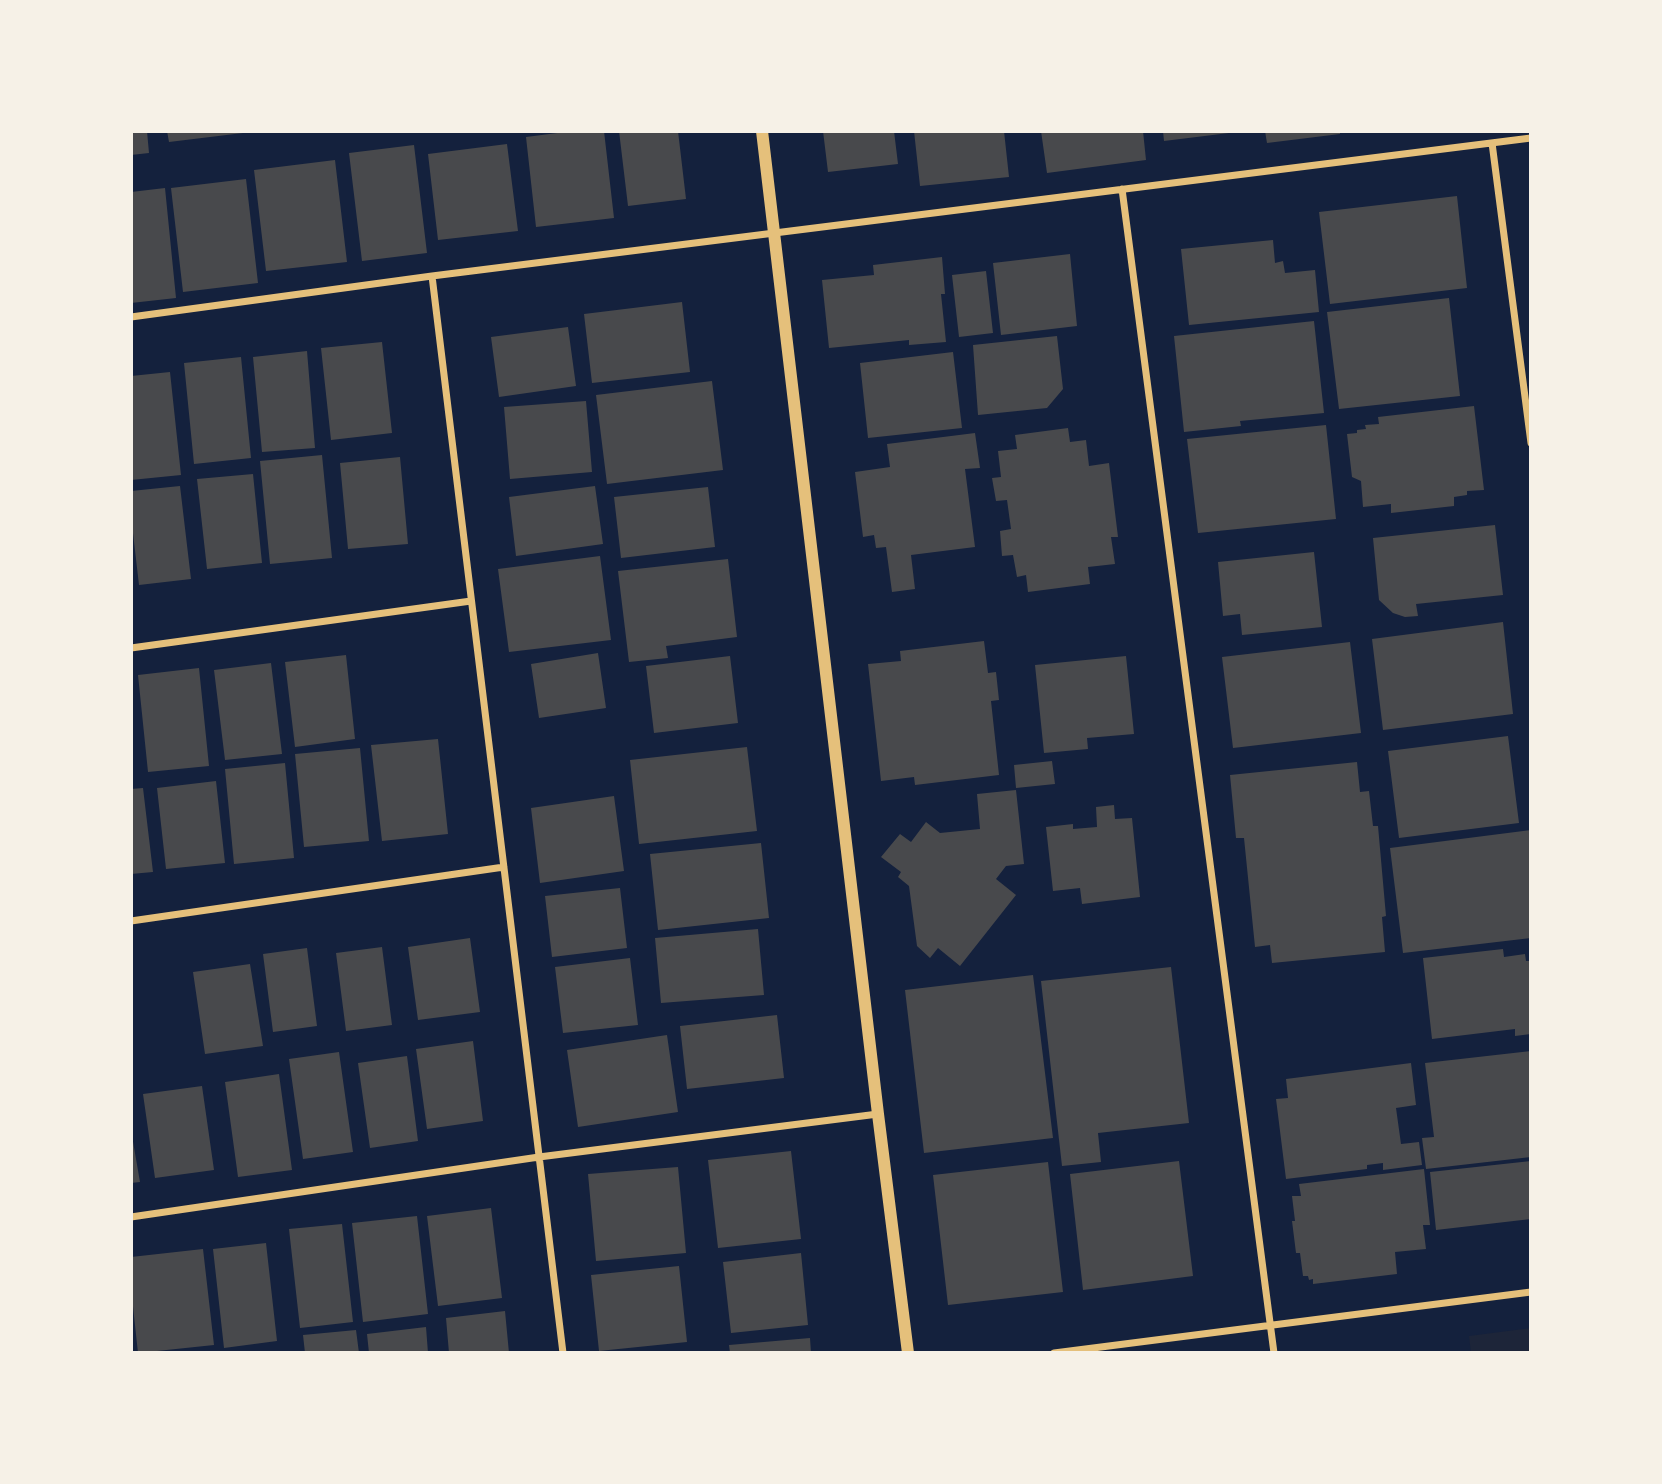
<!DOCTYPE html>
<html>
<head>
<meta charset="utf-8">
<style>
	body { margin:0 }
	#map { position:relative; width:1662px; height:1484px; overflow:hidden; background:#14213d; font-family:Figtree,sans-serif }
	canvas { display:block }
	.frame { position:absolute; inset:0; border:133px solid #f6f1e7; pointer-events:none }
</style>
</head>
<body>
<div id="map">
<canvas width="1662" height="1484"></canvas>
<div class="frame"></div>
</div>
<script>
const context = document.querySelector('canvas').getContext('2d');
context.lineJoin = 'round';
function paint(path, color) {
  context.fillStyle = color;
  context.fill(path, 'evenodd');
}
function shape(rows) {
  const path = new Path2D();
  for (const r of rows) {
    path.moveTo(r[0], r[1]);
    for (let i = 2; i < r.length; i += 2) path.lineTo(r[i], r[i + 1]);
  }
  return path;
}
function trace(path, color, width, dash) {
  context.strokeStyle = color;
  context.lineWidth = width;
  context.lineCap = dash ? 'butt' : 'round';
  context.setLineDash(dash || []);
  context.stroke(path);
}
const green = shape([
	[1531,1328,1531,1353,1471,1353,1469,1336]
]);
const building = shape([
	[131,131,147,131,149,153,131,155],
	[167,131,242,131,243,133,169,142],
	[573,131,604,131,614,218,536,227,526,137],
	[619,131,678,131,686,199,628,206],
	[823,131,894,131,898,164,828,172],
	[914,131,1004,131,1009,177,920,186],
	[1041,131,1143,131,1146,160,1047,173],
	[1163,131,1229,131,1229,133,1164,141],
	[1265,131,1340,131,1340,134,1267,143],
	[507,144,518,231,438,240,428,154],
	[414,145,427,253,362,261,349,153],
	[335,160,347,262,266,271,254,170],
	[246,179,258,283,183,292,171,188],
	[165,188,176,298,131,303,131,192],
	[1457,196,1467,288,1330,304,1319,212],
	[1273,240,1275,263,1283,261,1285,273,1315,270,1319,312,1189,325,1181,249],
	[1070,254,1077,326,1001,335,993,263],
	[942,257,945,294,941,294,946,342,909,345,909,340,829,348,822,280,874,275,873,265],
	[986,271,993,333,959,337,952,275],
	[1449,298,1460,396,1339,409,1327,312],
	[682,302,690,372,592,383,584,314],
	[1314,321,1324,413,1240,421,1241,426,1184,432,1174,336],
	[568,327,576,386,499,397,491,337],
	[1057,336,1063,389,1047,408,978,415,973,345],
	[382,342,392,433,331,440,321,348],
	[307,351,315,448,262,452,253,357],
	[953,352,962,428,868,438,860,363],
	[241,357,251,458,194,464,184,363],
	[170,372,181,475,131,480,131,376],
	[712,381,723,470,607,484,596,395],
	[586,401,592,472,510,479,504,407],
	[1474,406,1484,490,1467,491,1467,495,1454,497,1454,506,1391,513,1391,504,1363,507,1361,481,1352,477,1347,434,1357,433,1357,430,1366,429,1365,425,1379,424,1378,417],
	[1326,425,1336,519,1198,533,1187,439],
	[1068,428,1070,442,1086,440,1089,466,1109,463,1118,537,1111,537,1115,564,1088,567,1090,584,1028,592,1026,575,1017,577,1013,555,1002,556,1000,531,1011,529,1007,500,996,501,992,478,1001,477,998,451,1017,449,1015,435],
	[975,433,980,468,965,469,975,547,911,555,915,589,892,592,886,547,876,548,874,535,863,537,855,472,890,467,887,444],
	[322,455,332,558,270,564,260,461],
	[400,457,408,544,348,549,340,463],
	[253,474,262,563,207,569,197,479],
	[180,486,191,579,139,585,131,516,131,491],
	[595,486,603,544,516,556,509,497],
	[708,487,715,547,621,558,614,497],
	[1495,525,1503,595,1416,604,1418,616,1405,617,1393,613,1379,600,1373,538],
	[1314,552,1322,627,1242,635,1240,614,1223,616,1218,562],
	[600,556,611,640,509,652,498,569],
	[728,559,737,637,666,646,668,658,629,662,618,571],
	[1503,622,1513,714,1383,730,1372,639],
	[984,641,988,673,996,672,999,700,991,701,999,775,915,785,914,777,881,781,868,664,901,661,900,651],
	[1350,642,1361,733,1233,748,1222,657],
	[598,653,606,708,539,718,531,664],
	[346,655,355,739,295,747,285,662],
	[730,656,738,723,654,733,646,666],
	[1126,656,1134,734,1087,738,1088,749,1044,753,1035,665],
	[271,663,282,754,225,760,214,670],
	[199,668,209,766,148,772,138,675],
	[1508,736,1519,823,1399,838,1388,751],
	[438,739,448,834,382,841,371,745],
	[747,747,757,831,639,844,630,760],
	[360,748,369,841,304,847,295,754],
	[1052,761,1055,784,1016,788,1014,765],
	[1357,762,1360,792,1369,791,1373,826,1378,826,1386,916,1382,917,1385,952,1272,963,1270,945,1255,947,1244,838,1236,838,1230,775],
	[285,763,294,858,234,864,225,769],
	[216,781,225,863,166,869,157,788],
	[143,788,153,872,131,874,131,789],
	[1016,790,1024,864,1006,866,996,879,1016,895,960,966,938,948,930,958,917,946,909,886,898,877,901,872,881,857,900,834,911,842,926,822,940,833,980,829,977,794],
	[614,796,624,871,540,883,531,808],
	[1114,805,1115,819,1132,818,1140,897,1082,904,1080,888,1053,891,1046,827,1073,824,1073,829,1097,827,1096,807],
	[1531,830,1531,938,1403,953,1390,848],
	[761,843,769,918,658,930,650,854],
	[620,888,627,948,552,957,545,896],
	[758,929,764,995,661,1003,655,938],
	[470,938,480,1012,418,1020,408,947],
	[382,947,392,1025,346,1031,336,953],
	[307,948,317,1026,273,1032,263,954],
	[1503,949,1504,957,1525,954,1526,961,1531,961,1529,984,1531,1034,1515,1036,1515,1029,1432,1039,1423,958],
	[630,958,638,1025,563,1033,555,967],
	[250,964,263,1046,205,1054,193,972],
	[1171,967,1189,1123,1098,1133,1101,1162,1062,1166,1041,981],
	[1033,975,1053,1138,924,1153,905,990],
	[777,1015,784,1078,687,1089,680,1026],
	[667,1035,678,1112,578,1127,567,1050],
	[473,1041,483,1121,427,1129,416,1049],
	[1531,1051,1531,1157,1426,1169,1422,1138,1434,1137,1425,1063],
	[339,1052,353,1152,303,1159,289,1059],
	[407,1056,418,1141,370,1148,358,1063],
	[1411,1063,1416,1105,1396,1108,1401,1144,1419,1142,1422,1165,1383,1170,1383,1163,1367,1165,1367,1169,1286,1179,1276,1099,1288,1098,1286,1079],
	[279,1074,292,1170,238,1177,225,1082],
	[202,1086,214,1170,155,1178,143,1094],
	[131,1130,140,1182,131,1183],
	[791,1151,801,1239,718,1248,708,1160],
	[1179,1161,1193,1276,1083,1290,1070,1174],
	[1531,1161,1531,1219,1436,1230,1430,1172],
	[1048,1162,1063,1292,948,1305,933,1175],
	[678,1167,686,1253,596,1261,588,1174],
	[1424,1169,1430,1225,1423,1225,1426,1249,1395,1252,1397,1274,1313,1284,1313,1279,1309,1280,1308,1276,1303,1276,1300,1253,1296,1253,1292,1221,1295,1221,1292,1196,1301,1196,1299,1184],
	[491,1208,502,1298,438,1306,427,1216],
	[417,1216,428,1314,363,1322,352,1223],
	[342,1224,353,1322,300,1328,289,1229],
	[266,1243,277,1341,224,1348,213,1249],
	[203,1249,214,1345,138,1353,131,1288,131,1257],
	[801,1253,808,1325,731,1333,723,1262],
	[679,1266,687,1342,599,1351,591,1275],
	[505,1311,509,1353,449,1353,446,1318],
	[426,1327,428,1353,369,1353,367,1334],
	[356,1330,359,1353,305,1353,303,1335],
	[810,1338,811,1353,730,1353,729,1345]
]);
const minor = shape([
	[1492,143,1531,443],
	[1122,189,1274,1353],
	[432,276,563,1353],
	[131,317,432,276,1531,138],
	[131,648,471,601],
	[131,921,504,867],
	[131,1217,539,1157,878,1114],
	[1054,1353,1531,1292]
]);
const tertiary = shape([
	[762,131,878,1114,908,1353]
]);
paint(green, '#1d2539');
paint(building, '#48494c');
trace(minor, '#e5c07b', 7);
trace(tertiary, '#e5c07b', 12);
</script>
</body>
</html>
